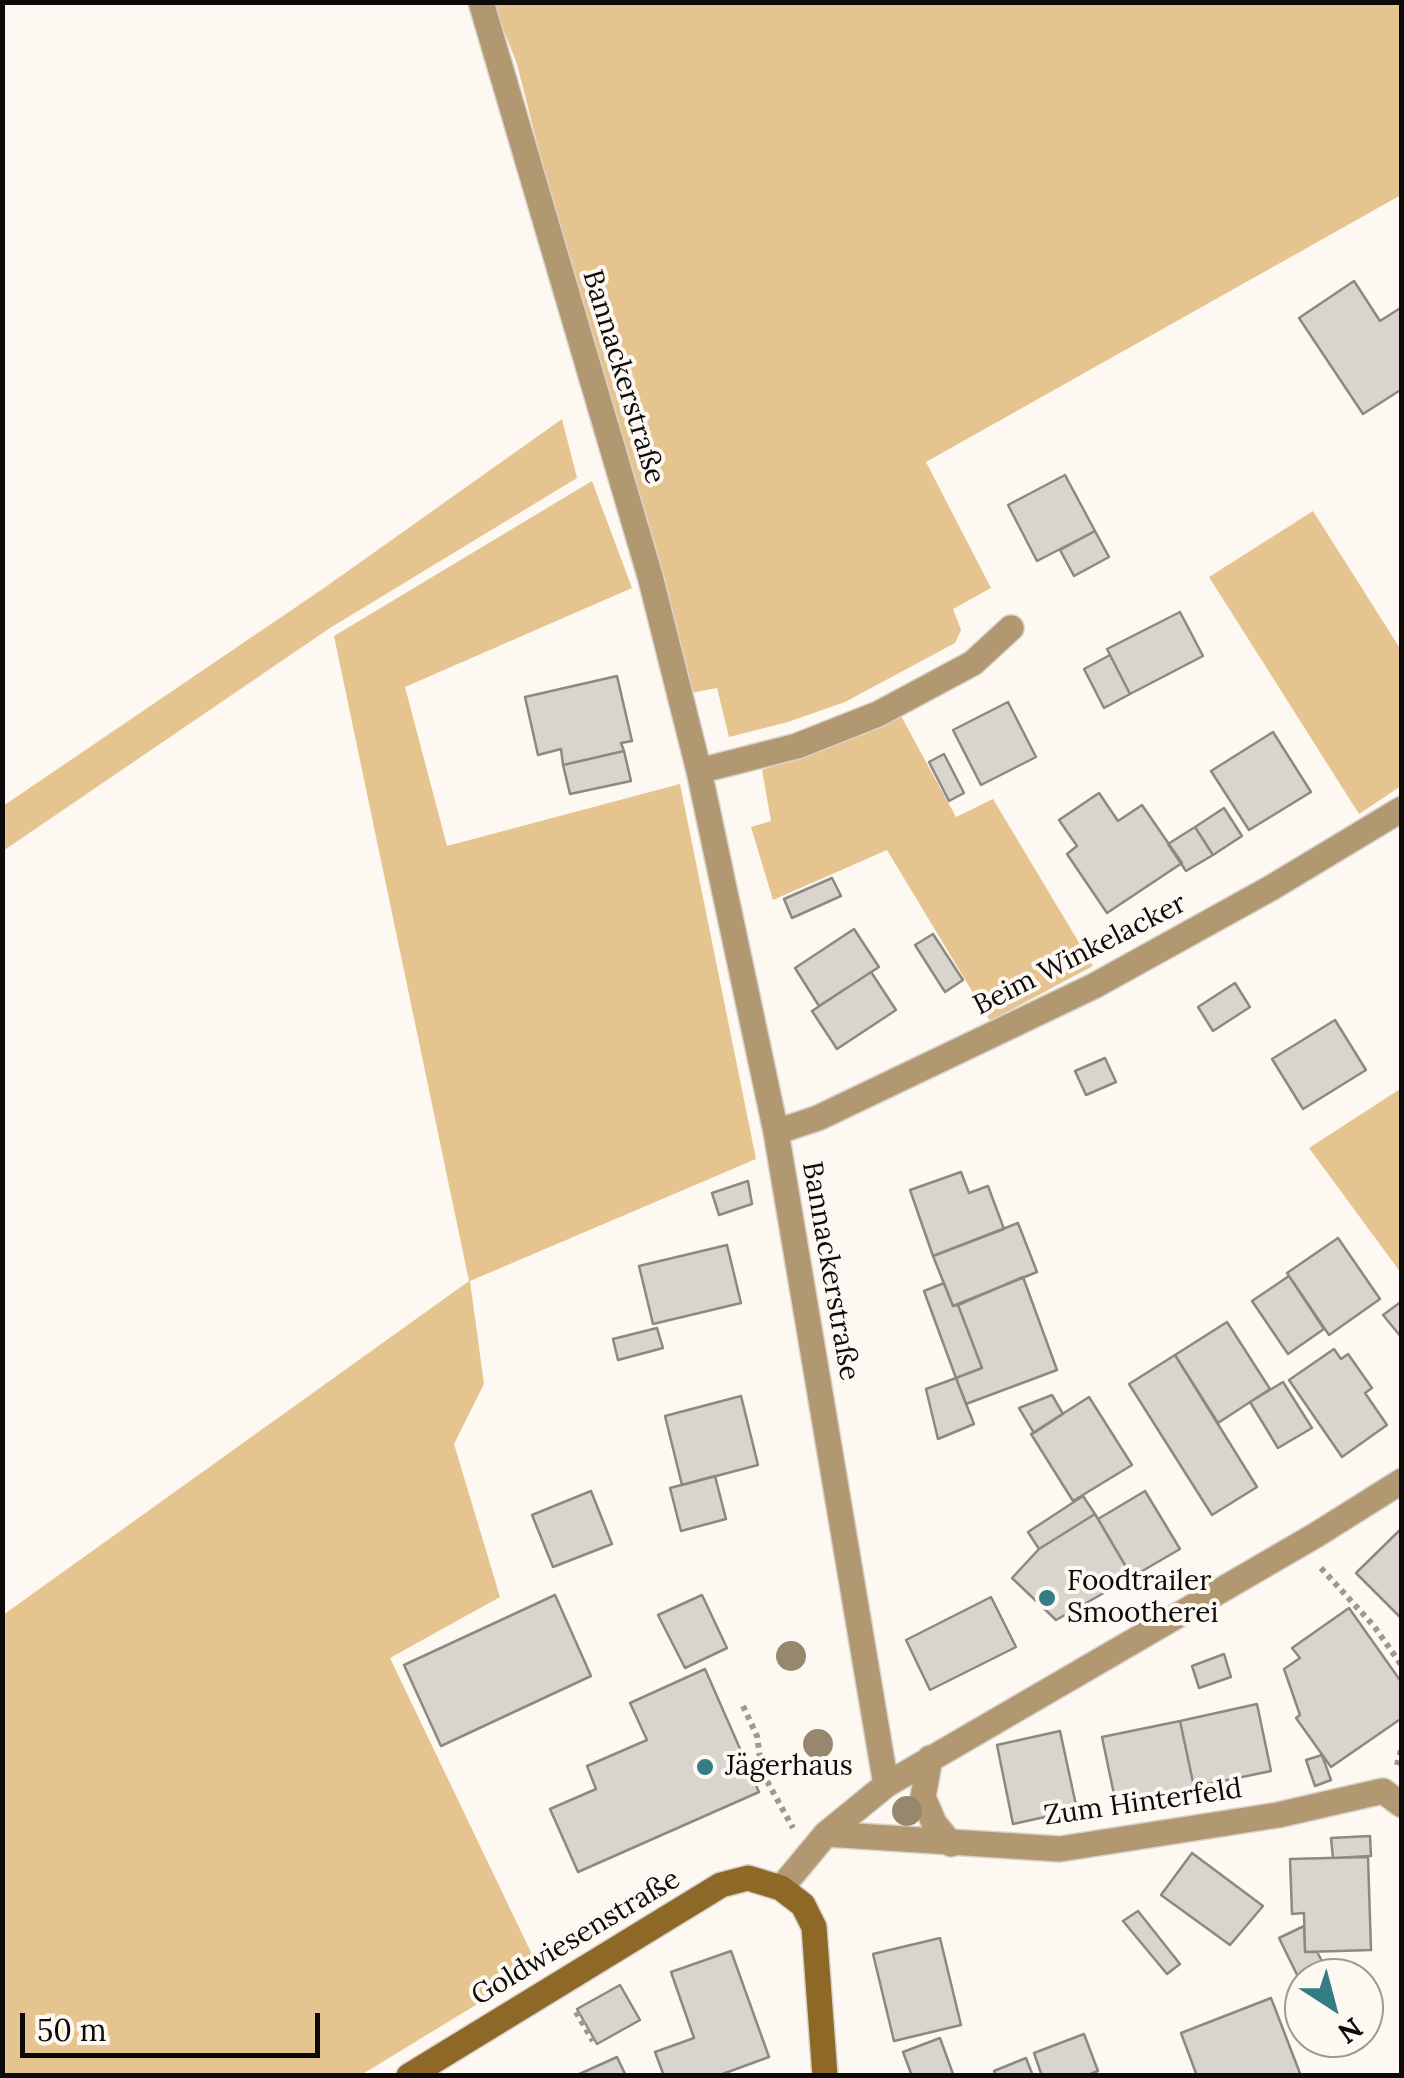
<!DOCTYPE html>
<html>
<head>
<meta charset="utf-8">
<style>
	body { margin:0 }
	#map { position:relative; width:1404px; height:2078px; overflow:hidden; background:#fdf8f1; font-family:Lora,serif }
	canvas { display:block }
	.frame { position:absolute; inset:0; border:5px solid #0d0b09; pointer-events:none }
	.north { position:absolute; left:1284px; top:1958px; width:100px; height:100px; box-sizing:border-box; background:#fdf8f1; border:2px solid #9d9994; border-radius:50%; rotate:144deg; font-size:28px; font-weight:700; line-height:40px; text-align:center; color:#0d0b09 }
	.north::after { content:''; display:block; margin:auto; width:35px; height:45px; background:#357d85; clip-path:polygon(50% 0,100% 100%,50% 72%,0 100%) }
	.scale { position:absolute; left:20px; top:2013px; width:300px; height:45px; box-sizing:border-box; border:5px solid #0d0b09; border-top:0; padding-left:12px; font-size:30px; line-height:35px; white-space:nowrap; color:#0d0b09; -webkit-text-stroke:8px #fdf8f1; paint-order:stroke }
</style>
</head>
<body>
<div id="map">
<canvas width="1404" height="2078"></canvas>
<div class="frame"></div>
<div class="north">N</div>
<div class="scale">50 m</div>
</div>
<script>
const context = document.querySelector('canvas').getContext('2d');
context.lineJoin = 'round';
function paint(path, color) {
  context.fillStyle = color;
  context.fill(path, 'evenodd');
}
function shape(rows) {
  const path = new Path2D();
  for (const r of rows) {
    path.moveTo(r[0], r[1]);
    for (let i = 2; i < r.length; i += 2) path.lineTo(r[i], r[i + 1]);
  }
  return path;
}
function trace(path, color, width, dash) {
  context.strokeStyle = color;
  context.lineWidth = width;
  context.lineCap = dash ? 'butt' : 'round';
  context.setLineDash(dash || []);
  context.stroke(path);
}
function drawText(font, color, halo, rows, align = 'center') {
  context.font = font + ' Lora,serif';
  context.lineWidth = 8;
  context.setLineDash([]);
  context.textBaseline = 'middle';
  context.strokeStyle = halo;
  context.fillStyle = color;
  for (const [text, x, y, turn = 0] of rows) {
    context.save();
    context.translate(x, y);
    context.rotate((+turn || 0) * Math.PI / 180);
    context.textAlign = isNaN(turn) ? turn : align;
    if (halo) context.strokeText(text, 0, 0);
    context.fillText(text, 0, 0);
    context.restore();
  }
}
const green = shape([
	[493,3,1401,3,1401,195,926,462,991,588,953,609,961,630,955,643,845,702,788,722,729,737,717,688,691,693,665,579,560,234,517,64],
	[562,419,577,478,330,628,3,851,3,806,324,588],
	[592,481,632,588,405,687,447,846,680,784,756,1159,470,1281,484,1384,454,1444,500,1597,390,1658,538,1967,361,2075,3,2075,3,1615,469,1281,334,636],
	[1313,511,1401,650,1401,786,1359,814,1209,577],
	[901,716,956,817,993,799,1093,966,990,1021,887,850,773,900,751,827,771,821,762,770,865,734],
	[1400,1089,1402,1091,1401,1273,1309,1148]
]);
const building = shape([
	[1354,281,1380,321,1402,307,1402,389,1363,414,1299,318,1354,281],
	[1065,475,1095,531,1037,561,1008,505,1065,475],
	[1095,531,1109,557,1074,576,1060,550,1095,531],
	[1180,612,1203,656,1130,694,1107,649,1180,612],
	[1110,655,1130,694,1104,708,1084,669,1110,655],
	[617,676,632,741,621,743,624,751,563,765,561,749,538,755,525,697,617,676],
	[1008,702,1036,757,981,785,953,730,1008,702],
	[1273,732,1311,792,1249,830,1211,771,1273,732],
	[624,751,631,781,570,794,563,765,624,751],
	[944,754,964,793,949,801,929,762,944,754],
	[1099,793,1118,821,1142,805,1182,863,1107,913,1067,854,1077,846,1059,820,1099,793],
	[1224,808,1242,836,1213,855,1195,827,1224,808],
	[1195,827,1213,855,1186,871,1168,844,1195,827],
	[832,878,841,896,792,918,784,899,832,878],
	[854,929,879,967,819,1006,795,968,854,929],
	[933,934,963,980,945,992,915,945,933,934],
	[871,972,896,1010,837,1049,812,1011,871,972],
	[1235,983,1250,1007,1213,1031,1198,1007,1235,983],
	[1335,1020,1366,1070,1303,1109,1272,1059,1335,1020],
	[1105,1058,1116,1082,1086,1095,1075,1071,1105,1058],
	[961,1172,969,1193,988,1186,1004,1229,933,1256,910,1190,961,1172],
	[748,1181,752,1204,719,1215,712,1193,748,1181],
	[1018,1223,1037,1272,953,1306,933,1256,1018,1223],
	[1338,1238,1380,1299,1329,1335,1287,1273,1338,1238],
	[727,1245,741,1303,653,1324,639,1266,727,1245],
	[1289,1276,1324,1329,1288,1354,1252,1301,1289,1276],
	[1023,1277,1057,1370,966,1404,956,1378,982,1368,958,1305,1023,1277],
	[944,1283,953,1306,958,1305,982,1368,956,1378,924,1291,944,1283],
	[1402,1301,1402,1338,1383,1315,1402,1301],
	[1227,1322,1270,1389,1218,1423,1175,1355,1227,1322],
	[657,1328,663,1348,618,1360,613,1339,657,1328],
	[1334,1349,1341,1359,1348,1354,1372,1388,1365,1393,1387,1425,1342,1457,1289,1380,1334,1349],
	[1175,1355,1257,1487,1212,1515,1129,1384,1175,1355],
	[956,1378,974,1424,938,1439,926,1389,956,1378],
	[1283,1382,1312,1428,1278,1448,1250,1402,1283,1382],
	[1052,1395,1063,1414,1034,1433,1019,1408,1052,1395],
	[741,1396,758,1465,682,1485,665,1416,741,1396],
	[1089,1397,1132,1465,1073,1501,1031,1434,1089,1397],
	[715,1476,726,1519,681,1531,670,1488,715,1476],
	[591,1491,612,1544,553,1567,532,1515,591,1491],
	[1145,1491,1180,1549,1132,1577,1098,1519,1145,1491],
	[1083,1496,1095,1514,1039,1549,1028,1532,1083,1496],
	[1095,1514,1132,1577,1056,1620,1012,1578,1039,1549,1095,1514],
	[1402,1528,1402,1619,1356,1573,1402,1528],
	[555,1595,591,1676,441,1746,404,1665,555,1595],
	[702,1595,727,1648,685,1668,658,1615,702,1595],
	[991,1597,1016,1647,930,1690,906,1640,991,1597],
	[1349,1608,1402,1683,1402,1718,1331,1767,1296,1718,1300,1715,1284,1669,1300,1658,1292,1648,1349,1608],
	[1224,1654,1231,1677,1199,1688,1192,1666,1224,1654],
	[705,1669,759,1792,578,1872,550,1809,596,1789,587,1766,647,1740,630,1703,705,1669],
	[1257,1704,1271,1771,1194,1787,1180,1721,1257,1704],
	[1180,1721,1194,1787,1116,1804,1102,1737,1180,1721],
	[1060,1731,1077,1810,1013,1824,997,1745,1060,1731],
	[1322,1755,1331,1780,1315,1786,1306,1760,1322,1755],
	[1370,1836,1371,1856,1333,1858,1331,1838,1370,1836],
	[1192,1853,1263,1906,1230,1945,1161,1895,1192,1853],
	[1368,1857,1371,1950,1305,1952,1304,1913,1292,1914,1290,1859,1368,1857],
	[1138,1911,1180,1964,1167,1974,1123,1921,1138,1911],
	[1304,1926,1305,1952,1317,1952,1328,1972,1316,1978,1304,1978,1302,1985,1279,1938,1304,1926],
	[940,1938,961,2025,894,2041,873,1954,940,1938],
	[731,1951,769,2057,717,2076,664,2076,655,2052,694,2038,671,1972,731,1951],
	[620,1985,640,2020,597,2044,577,2009,620,1985],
	[1271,1998,1301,2076,1197,2076,1181,2033,1271,1998],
	[1084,2034,1098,2071,1085,2076,1042,2076,1034,2053,1084,2034],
	[940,2038,953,2074,912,2076,903,2052,940,2038],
	[617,2057,626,2076,575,2076,617,2057],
	[1026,2058,1033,2076,996,2076,994,2071,1026,2058]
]);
const path = shape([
	[1321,1568,1374,1626,1402,1666],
	[743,1706,757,1736,762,1772,793,1828],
	[1397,1765,1402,1747],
	[576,2012,593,2041]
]);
const street = shape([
	[481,2,650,576,699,771,776,1132,886,1785],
	[699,771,797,746,878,714,973,663,1011,628],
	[776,1132,818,1118,1094,986,1271,888,1402,809],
	[930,1758,923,1797,934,1823,951,1844],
	[826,1834,1060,1849,1278,1815,1383,1791,1402,1805],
	[781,1888,826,1834,886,1785,1316,1535,1402,1481]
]);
const secondary = shape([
	[409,2076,721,1885,748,1878,781,1888,803,1905,814,1927,825,2076]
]);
const trees = [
	[791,1656],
	[818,1744],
	[907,1811]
];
const markers = [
	[1047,1598,10,"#357d85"],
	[705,1767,10,"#357d85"]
];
const streetNames = [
	["Bannackerstraße",623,377,73],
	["Beim Winkelacker",1080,955,-27],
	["Bannackerstraße",830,1271,80],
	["Zum Hinterfeld",1143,1803,-8],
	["Goldwiesenstraße",576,1938,-31]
];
const poiNames = [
	["Foodtrailer",1067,1582],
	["Smootherei",1067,1614],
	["Jägerhaus",725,1767]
];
paint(green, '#e6c490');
paint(building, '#d9d4cd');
trace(building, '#8c8882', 2.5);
trace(street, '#d7d2cc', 28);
trace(secondary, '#d7d2cc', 28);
trace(path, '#9c9893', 6, [5, 5]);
trace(street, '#b29870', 25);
trace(secondary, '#8e6827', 25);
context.fillStyle = '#97886d';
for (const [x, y] of trees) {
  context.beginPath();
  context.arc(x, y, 15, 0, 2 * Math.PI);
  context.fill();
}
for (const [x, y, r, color] of markers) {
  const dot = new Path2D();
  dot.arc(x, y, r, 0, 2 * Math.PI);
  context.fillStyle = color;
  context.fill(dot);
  trace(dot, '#fdf8f1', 4);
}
drawText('28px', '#0d0b09', '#fdf8f1', streetNames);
drawText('28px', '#0d0b09', '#fdf8f1', poiNames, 'left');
</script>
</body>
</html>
